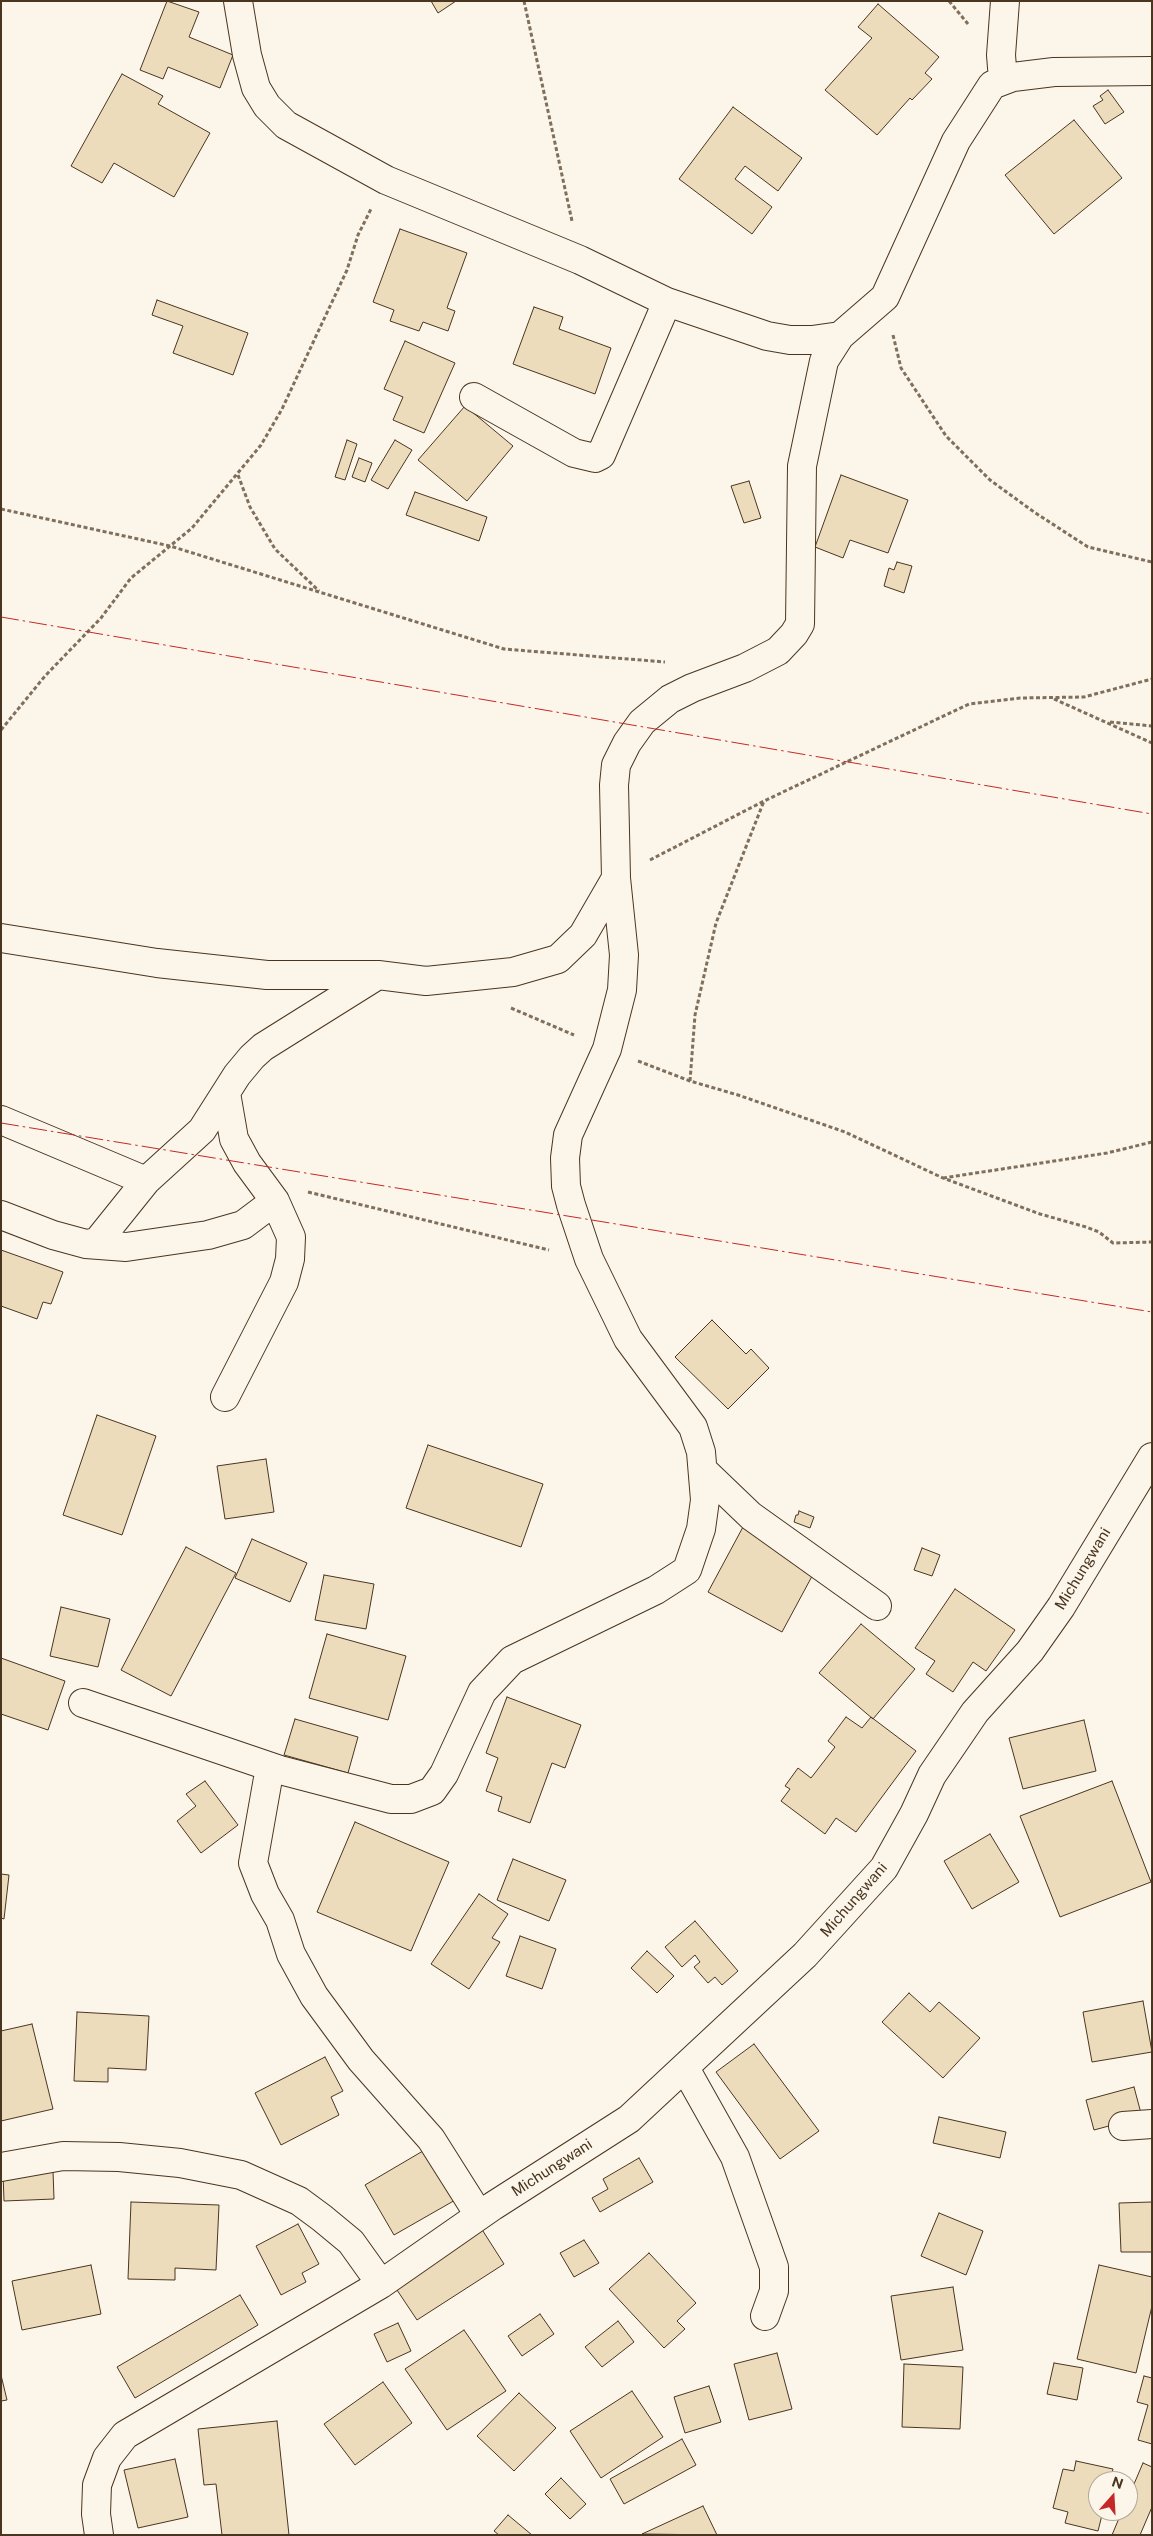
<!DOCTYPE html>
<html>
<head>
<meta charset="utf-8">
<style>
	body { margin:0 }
	#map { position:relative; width:1153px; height:2536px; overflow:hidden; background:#fbf6e9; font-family:"Public Sans",sans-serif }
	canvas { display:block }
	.frame { position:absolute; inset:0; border:2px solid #4a3520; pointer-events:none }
	.north { position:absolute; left:1088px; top:2471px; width:50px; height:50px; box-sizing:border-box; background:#fbf6e9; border:1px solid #b4a999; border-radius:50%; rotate:19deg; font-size:14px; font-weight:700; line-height:20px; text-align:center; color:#4a3520 }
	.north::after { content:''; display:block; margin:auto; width:18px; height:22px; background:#c62828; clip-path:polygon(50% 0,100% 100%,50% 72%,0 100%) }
</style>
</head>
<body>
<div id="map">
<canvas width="1153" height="2536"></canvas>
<div class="frame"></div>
<div class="north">N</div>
</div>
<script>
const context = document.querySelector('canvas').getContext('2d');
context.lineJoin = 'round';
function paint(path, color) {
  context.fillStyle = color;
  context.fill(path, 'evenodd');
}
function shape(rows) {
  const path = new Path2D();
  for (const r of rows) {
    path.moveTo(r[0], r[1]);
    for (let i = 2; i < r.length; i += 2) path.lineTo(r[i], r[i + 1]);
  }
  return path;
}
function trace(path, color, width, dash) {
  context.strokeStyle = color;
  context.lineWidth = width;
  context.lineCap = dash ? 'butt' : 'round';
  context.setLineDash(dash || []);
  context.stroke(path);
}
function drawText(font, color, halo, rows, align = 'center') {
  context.font = font + ' "Public Sans",sans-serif';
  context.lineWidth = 4;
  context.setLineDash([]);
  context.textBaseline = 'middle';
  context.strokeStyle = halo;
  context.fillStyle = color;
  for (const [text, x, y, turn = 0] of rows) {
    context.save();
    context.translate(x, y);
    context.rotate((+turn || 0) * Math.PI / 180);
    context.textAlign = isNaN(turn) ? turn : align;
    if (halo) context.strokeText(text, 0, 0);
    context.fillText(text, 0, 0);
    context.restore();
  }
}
const building = shape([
	[167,1,199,12,189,37,233,55,220,88,168,67,163,79,140,70,167,1],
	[431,1,456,1,438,13,431,1],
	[878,4,939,57,925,73,932,79,912,100,910,98,877,135,825,90,872,38,858,27,878,4],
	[122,74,163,96,158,104,210,133,174,197,114,163,102,183,71,166,122,74],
	[1108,90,1124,112,1105,124,1093,106,1103,100,1100,96,1108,90],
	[733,107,802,158,778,191,745,166,735,179,772,207,752,234,679,179,733,107],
	[1074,120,1122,178,1054,234,1005,175,1074,120],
	[400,229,467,253,447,308,455,311,448,331,423,322,419,331,390,321,394,310,373,302,400,229],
	[157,300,248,333,233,375,173,353,183,326,152,315,157,300],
	[534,307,563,317,559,329,611,348,595,394,513,364,534,307],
	[405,341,455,363,424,433,393,420,403,397,384,389,405,341],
	[465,406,513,446,467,501,418,460,465,406],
	[347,440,357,444,345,480,335,477,347,440],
	[395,440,412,450,388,489,371,480,395,440],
	[359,458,372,463,365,482,352,477,359,458],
	[841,475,908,500,888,553,850,540,843,558,815,547,841,475],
	[749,481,761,518,744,523,731,486,749,481],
	[415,492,487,517,479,541,406,515,415,492],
	[897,562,912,566,904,593,884,586,889,568,894,570,897,562],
	[1,1250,63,1272,51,1304,43,1302,37,1319,1,1306,1,1250],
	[712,1320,746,1354,751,1349,769,1368,728,1409,675,1357,712,1320],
	[97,1415,156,1436,122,1535,63,1515,97,1415],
	[428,1445,543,1484,521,1547,406,1508,428,1445],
	[266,1459,274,1512,225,1519,217,1466,266,1459],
	[799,1511,814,1517,810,1528,794,1522,796,1515,798,1515,799,1511],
	[743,1527,817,1567,782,1632,708,1592,743,1527],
	[252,1539,307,1563,290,1602,235,1578,252,1539],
	[186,1547,236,1573,171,1696,121,1670,186,1547],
	[922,1548,940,1555,932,1576,914,1570,922,1548],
	[324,1575,374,1584,366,1629,315,1620,324,1575],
	[955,1589,1015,1630,986,1671,973,1662,953,1692,926,1674,935,1661,915,1648,955,1589],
	[61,1607,110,1619,98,1667,50,1656,61,1607],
	[861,1624,915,1669,873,1719,819,1673,861,1624],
	[327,1634,406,1656,388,1720,309,1698,327,1634],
	[1,1658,65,1681,48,1730,1,1714,1,1658],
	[507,1697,581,1725,565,1768,552,1763,530,1823,498,1811,502,1797,486,1791,498,1758,486,1753,507,1697],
	[846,1717,862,1728,871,1717,916,1751,856,1832,836,1818,825,1834,781,1801,790,1789,785,1786,798,1768,811,1778,835,1747,828,1741,846,1717],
	[295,1719,358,1737,348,1773,284,1755,295,1719],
	[1084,1720,1096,1771,1023,1789,1009,1738,1084,1720],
	[205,1781,238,1825,201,1853,177,1821,196,1806,186,1794,205,1781],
	[1112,1781,1151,1882,1060,1917,1020,1816,1112,1781],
	[355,1822,449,1862,411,1951,317,1912,355,1822],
	[990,1834,1019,1882,972,1909,944,1861,990,1834],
	[513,1859,566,1880,549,1921,497,1900,513,1859],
	[1,1874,9,1875,4,1919,1,1918,1,1874],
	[479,1894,508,1914,492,1938,500,1942,469,1989,431,1964,479,1894],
	[695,1921,738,1971,722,1985,715,1977,708,1983,694,1967,700,1962,695,1955,682,1967,665,1947,695,1921],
	[520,1936,556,1949,542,1989,506,1976,520,1936],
	[647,1951,674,1976,657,1993,631,1968,647,1951],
	[909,1993,930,2012,939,2002,980,2038,943,2078,882,2022,909,1993],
	[1143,2001,1152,2052,1092,2062,1083,2012,1143,2001],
	[77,2012,149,2016,146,2070,108,2068,108,2082,74,2081,77,2012],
	[32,2024,53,2109,1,2121,1,2031,32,2024],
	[754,2044,819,2131,780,2159,716,2072,754,2044],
	[325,2057,343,2091,331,2097,339,2115,281,2145,255,2093,325,2057],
	[1134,2087,1142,2117,1094,2130,1086,2100,1134,2087],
	[939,2117,1006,2132,1000,2158,933,2143,939,2117],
	[428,2148,457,2199,394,2235,365,2185,428,2148],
	[639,2158,653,2182,600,2212,592,2198,608,2189,603,2179,639,2158],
	[53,2171,54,2199,4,2201,3,2173,53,2171],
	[131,2202,219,2205,216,2270,175,2268,175,2280,128,2279,131,2202],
	[1152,2202,1152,2252,1121,2252,1119,2203,1152,2202],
	[939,2213,983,2231,966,2275,921,2256,939,2213],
	[298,2224,319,2264,302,2273,306,2282,281,2295,256,2246,298,2224],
	[481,2228,504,2264,417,2320,393,2284,481,2228],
	[584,2240,599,2263,574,2277,560,2253,584,2240],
	[649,2253,696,2303,677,2321,685,2329,664,2348,609,2289,649,2253],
	[91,2265,101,2314,22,2330,12,2281,91,2265],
	[1099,2265,1152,2277,1152,2306,1136,2373,1077,2359,1099,2265],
	[953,2287,963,2350,901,2360,891,2296,953,2287],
	[240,2295,258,2325,135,2398,117,2367,240,2295],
	[540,2314,554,2334,522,2356,508,2336,540,2314],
	[618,2321,634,2342,602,2367,585,2347,618,2321],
	[398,2323,411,2351,387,2362,374,2334,398,2323],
	[464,2330,506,2391,447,2430,405,2369,464,2330],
	[777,2353,792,2409,749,2420,734,2364,777,2353],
	[1054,2363,1083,2368,1077,2400,1047,2394,1054,2363],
	[904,2364,963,2367,960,2429,902,2427,904,2364],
	[1,2375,7,2400,1,2401,1,2375],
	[1144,2376,1152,2378,1152,2444,1138,2440,1148,2405,1137,2402,1144,2376],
	[383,2382,412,2423,355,2465,324,2424,383,2382],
	[709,2386,721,2422,685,2433,674,2397,709,2386],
	[632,2391,663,2437,601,2478,570,2431,632,2391],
	[519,2393,556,2428,514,2471,477,2436,519,2393],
	[277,2421,289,2535,222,2535,216,2484,204,2485,198,2429,277,2421],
	[682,2439,696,2465,624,2504,610,2479,682,2439],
	[175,2459,188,2517,138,2528,124,2470,175,2459],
	[1076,2461,1113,2469,1110,2481,1098,2481,1098,2511,1103,2511,1098,2531,1065,2523,1068,2512,1053,2508,1063,2469,1074,2471,1076,2461],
	[1143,2463,1152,2467,1152,2507,1140,2535,1112,2535,1122,2511,1128,2511,1128,2498,1143,2463],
	[561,2478,586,2504,570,2519,545,2494,561,2478],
	[703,2506,717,2535,642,2534,703,2506],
	[508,2515,532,2535,499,2535,494,2531,508,2515]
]);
const path = shape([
	[524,1,572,221],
	[949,1,968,24],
	[893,335,901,368,946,436,990,480,1034,512,1088,547,1152,562],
	[238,475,250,507,275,549,319,591],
	[1,509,170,546,504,649,665,662],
	[1054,699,1152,743],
	[1110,722,1152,726],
	[1,730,45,676,101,618,131,578,192,528,261,445,282,409,317,334,347,270,358,235,371,209],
	[650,860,764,801,969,704,1020,698,1084,697,1152,679],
	[511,1008,574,1035],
	[638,1061,690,1081,738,1095,845,1132,943,1178,1040,1214,1086,1227,1099,1232,1113,1243,1152,1242],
	[690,1081,695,1015,716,923,764,801],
	[943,1178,1107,1153,1152,1142],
	[308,1192,549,1250]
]);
const street = shape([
	[238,1,247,55,256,88,267,106,286,125,386,180,580,260,667,302,767,336,790,340,812,340,840,336,885,297,956,141,992,85,1013,77,1054,72,1152,71],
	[1003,80,1001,55,1005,1],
	[474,397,574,453,595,458,601,455,667,302],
	[1,938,157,963,267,975,378,975,426,981,513,972,558,959,583,935,616,878],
	[1,1120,146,1181],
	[1,1215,53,1235,86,1244,97,1242,146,1181,202,1130,237,1075,252,1057,263,1047,378,975],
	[86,1244,126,1247,208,1235,243,1225,275,1201],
	[225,1397,284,1282,290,1259,291,1237,275,1201,247,1163,234,1139,226,1093],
	[703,1470,751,1516,877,1606],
	[83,1703,280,1770,391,1799,411,1799,432,1791,444,1774,482,1692,512,1660,656,1590,687,1570,701,1529,705,1500,701,1452,693,1427,628,1339,589,1259,571,1205,566,1186,565,1158,568,1135,607,1049,622,990,624,955,616,878,614,785,616,765,627,743,642,722,670,699,692,688,745,668,778,651,794,634,800,624,802,466,824,361,840,336],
	[270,1767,253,1863,265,1894,280,1920,291,1954,314,1996,361,2060,431,2139,479,2215],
	[685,2068,735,2157,774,2267,774,2291,765,2316],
	[1123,2126,1152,2124],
	[1,2167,63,2156,119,2157,180,2163,241,2175,299,2201,322,2218,351,2242,381,2284],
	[99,2535,96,2514,97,2485,107,2458,125,2435,381,2284,493,2206,629,2119,805,1955,884,1868,914,1814,932,1775,975,1712,1030,1651,1061,1607,1152,1457]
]);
const power = shape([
	[1,617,1152,814],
	[1,1123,1152,1312]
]);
const streetNames = [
	["Michungwani",1083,1569,-59],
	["Michungwani",854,1900,-49],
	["Michungwani",552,2168,-33]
];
paint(building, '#ecdcbc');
trace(building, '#4a3520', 1);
trace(street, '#4a3520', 30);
trace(path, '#7f6f5c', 3, [4, 2.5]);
trace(street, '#fbf6e9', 28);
trace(power, '#c62828', 1, [18, 4, 2.5, 4]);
drawText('15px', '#4a3520', '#fbf6e9', streetNames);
</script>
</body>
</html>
